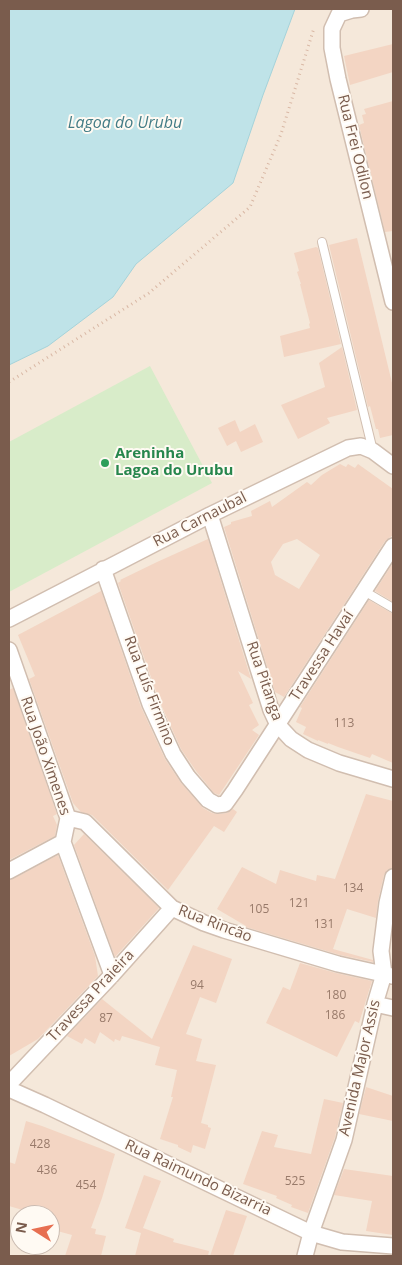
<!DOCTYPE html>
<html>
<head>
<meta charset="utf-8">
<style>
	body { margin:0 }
	#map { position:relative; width:402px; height:1265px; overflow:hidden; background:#fdf6ec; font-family:"Open Sans",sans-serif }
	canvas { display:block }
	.frame { position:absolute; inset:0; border:10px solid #7a5c4d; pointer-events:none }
	.north { position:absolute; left:10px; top:1205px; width:50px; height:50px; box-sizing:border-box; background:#fffaf3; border:1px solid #cabbb1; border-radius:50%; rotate:280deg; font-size:14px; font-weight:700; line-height:20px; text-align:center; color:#7a5c4d }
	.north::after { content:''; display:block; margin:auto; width:18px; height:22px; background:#e76f51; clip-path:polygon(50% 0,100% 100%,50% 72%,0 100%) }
</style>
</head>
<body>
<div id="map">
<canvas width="402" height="1265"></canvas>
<div class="frame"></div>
<div class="north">N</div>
</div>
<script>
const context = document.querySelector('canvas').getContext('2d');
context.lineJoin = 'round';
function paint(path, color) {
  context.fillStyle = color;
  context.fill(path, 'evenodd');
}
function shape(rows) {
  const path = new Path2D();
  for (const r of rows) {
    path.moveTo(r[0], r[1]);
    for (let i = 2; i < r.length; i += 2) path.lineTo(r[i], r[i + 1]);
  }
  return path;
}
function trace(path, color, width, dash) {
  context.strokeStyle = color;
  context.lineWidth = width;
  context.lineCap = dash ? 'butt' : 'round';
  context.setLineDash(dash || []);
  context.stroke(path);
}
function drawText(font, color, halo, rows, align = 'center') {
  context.font = font + ' "Open Sans",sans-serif';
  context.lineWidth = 4;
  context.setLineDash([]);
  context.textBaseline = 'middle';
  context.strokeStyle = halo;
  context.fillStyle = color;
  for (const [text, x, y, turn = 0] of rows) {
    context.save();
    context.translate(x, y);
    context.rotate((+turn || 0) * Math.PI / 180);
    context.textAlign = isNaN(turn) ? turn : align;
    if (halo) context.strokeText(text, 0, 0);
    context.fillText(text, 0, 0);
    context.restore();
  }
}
const residential = shape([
	[9,9,393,9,393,1256,9,1256],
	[20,1215,50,1215,50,1245,20,1245]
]);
const green = shape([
	[150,366,212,483,9,592,9,442]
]);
const water = shape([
	[9,9,295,9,263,95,233,183,136,264,113,297,48,346,9,365,9,9]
]);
const building = shape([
	[393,44,393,72,350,85,344,56],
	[393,101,393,231,385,232,359,125,364,123,362,115,366,114,364,109],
	[357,238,393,387,393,435,380,438,378,429,376,429,370,406,368,407,329,245],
	[316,247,318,248,341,344,284,357,280,336,310,328,309,324,310,323,300,284,301,284,297,272,299,271,294,253],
	[342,347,357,410,327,418,330,423,298,439,281,405,325,387,319,363],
	[235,420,240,432,255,424,263,442,241,452,236,441,227,446,218,428],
	[340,464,346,467,348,464,355,468,358,464,393,489,393,535,385,541,284,697,275,692,224,527,231,524,231,522,252,516,251,511,270,501,272,507,307,482,311,485,322,475],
	[297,539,320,555,299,589,275,575,271,562,283,544],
	[208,539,251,679,238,671,253,703,249,705,259,725,252,730,259,735,219,795,214,793,196,771,181,749,159,700,118,583,121,581,120,580,157,562],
	[393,563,393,602,375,591],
	[101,591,141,707,165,759,181,783,203,808,212,813,218,814,227,813,233,809,237,812,224,832,214,826,168,890,92,815,81,812,73,803,29,679,35,676,18,635],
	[369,600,393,614,393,763,372,754,370,758,338,747,328,743,328,744,318,740,318,741,303,734,306,727,296,722,302,708,300,707],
	[13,688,57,814,53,816,57,825,55,836,9,860,9,690],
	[366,794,393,801,393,868,387,870,384,875,378,901,376,918,347,909,333,949,373,960,373,962,340,955,246,927,246,926,217,909,242,867,276,884,280,870,316,881,317,875,335,879],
	[84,834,159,908,115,957,74,845],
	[58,855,95,956,98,976,38,1039,9,1056,9,880,13,879],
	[193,945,232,959,216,1003,200,997,186,1034,202,1039,196,1061,216,1065,201,1123,208,1125,208,1127,211,1128,205,1149,193,1145,191,1153,178,1147,178,1145,160,1139,173,1097,171,1097,177,1070,155,1065,160,1047,122,1036,120,1041,115,1039,114,1042,100,1032,95,1044,85,1038,82,1044,67,1036,102,999,152,1039],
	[300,963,336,973,372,981,359,1023,355,1021,337,1057,266,1023,283,987,290,990],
	[366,1087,393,1096,393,1121,359,1114],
	[324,1099,343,1103,335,1137,308,1213,291,1207,292,1205,276,1198,277,1196,243,1184,262,1131,278,1135,274,1147,311,1154],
	[26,1121,42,1126,115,1154,102,1198,91,1228,96,1229,95,1234,106,1236,101,1256,65,1256,72,1235,50,1229,50,1215,25,1215,26,1211,9,1206,9,1162,15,1164],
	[344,1169,393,1176,393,1235,366,1231,372,1201,334,1195],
	[144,1175,161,1181,143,1228,174,1239,173,1242,209,1251,208,1256,135,1256,141,1233,125,1228],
	[226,1210,247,1216,233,1256,210,1256]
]);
const path = shape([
	[9,382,149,293,250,207,281,134,314,28]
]);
const service = shape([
	[322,242,373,451],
	[364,591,393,608]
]);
const minor = shape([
	[361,9,352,10,339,14,332,29,332,48,338,79,393,302],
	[210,515,271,710,278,725,291,739,308,750,339,763,393,779],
	[103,569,150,704,173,754,188,777,208,800,217,805,225,804,235,790,393,546],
	[9,619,210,515,348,448,361,446,373,451,393,466],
	[9,650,68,818,63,842,112,975],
	[68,818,85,822,172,908,204,923,224,930,338,964,392,976],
	[9,871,63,842],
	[375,1004,393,1008],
	[9,1084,112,975,172,908],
	[9,1089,45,1105,311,1233,342,1242,393,1246],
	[305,1256,311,1233,344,1140,375,1004,384,974,381,951,387,903,393,877]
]);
const markers = [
	[105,463,5,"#2e9e5b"]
];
const numberNames = [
	["113",344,724],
	["134",353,889],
	["121",299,904],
	["105",259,910],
	["131",324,925],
	["94",197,986],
	["180",336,996],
	["186",335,1016],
	["87",106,1019],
	["428",40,1145],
	["436",47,1171],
	["525",295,1182],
	["454",86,1186]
];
const streetNames = [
	["Rua Frei Odilon",355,147,76],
	["Rua Carnaubal",200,520,-27],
	["Travessa Havaí",322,656,-57],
	["Rua Pitanga",264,681,71],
	["Rua Luís Firmino",149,691,69],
	["Rua João Ximenes",45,756,71],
	["Rua Rincão",215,924,21],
	["Travessa Praieira",91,996,-47],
	["Avenida Major Assis",360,1068,-77],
	["Rua Raimundo Bizarria",198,1178,25]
];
const leisureNames = [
	["Areninha",115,454],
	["Lagoa do Urubu",115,471]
];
const waterNames = [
	["Lagoa do Urubu",125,123]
];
paint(residential, '#f5e8da');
paint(green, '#d8ecc9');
paint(water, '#bfe3e8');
trace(water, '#a5d3da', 1);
paint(building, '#f3d5c3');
trace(service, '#d1beb0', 10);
trace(minor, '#d1beb0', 18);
trace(path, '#d9b8a5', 3, [1, 4]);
trace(service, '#fff', 8);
trace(minor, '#fff', 15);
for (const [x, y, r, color] of markers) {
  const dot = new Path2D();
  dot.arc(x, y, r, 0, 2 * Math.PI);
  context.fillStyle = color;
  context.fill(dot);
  trace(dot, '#fffaf3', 2);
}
drawText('12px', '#987a6a', null, numberNames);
drawText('15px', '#7a5c4d', '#fffaf3', streetNames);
drawText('bold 15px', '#27864d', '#fffaf3', leisureNames, 'left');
drawText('italic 16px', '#437c86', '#fffaf3', waterNames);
</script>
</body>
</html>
